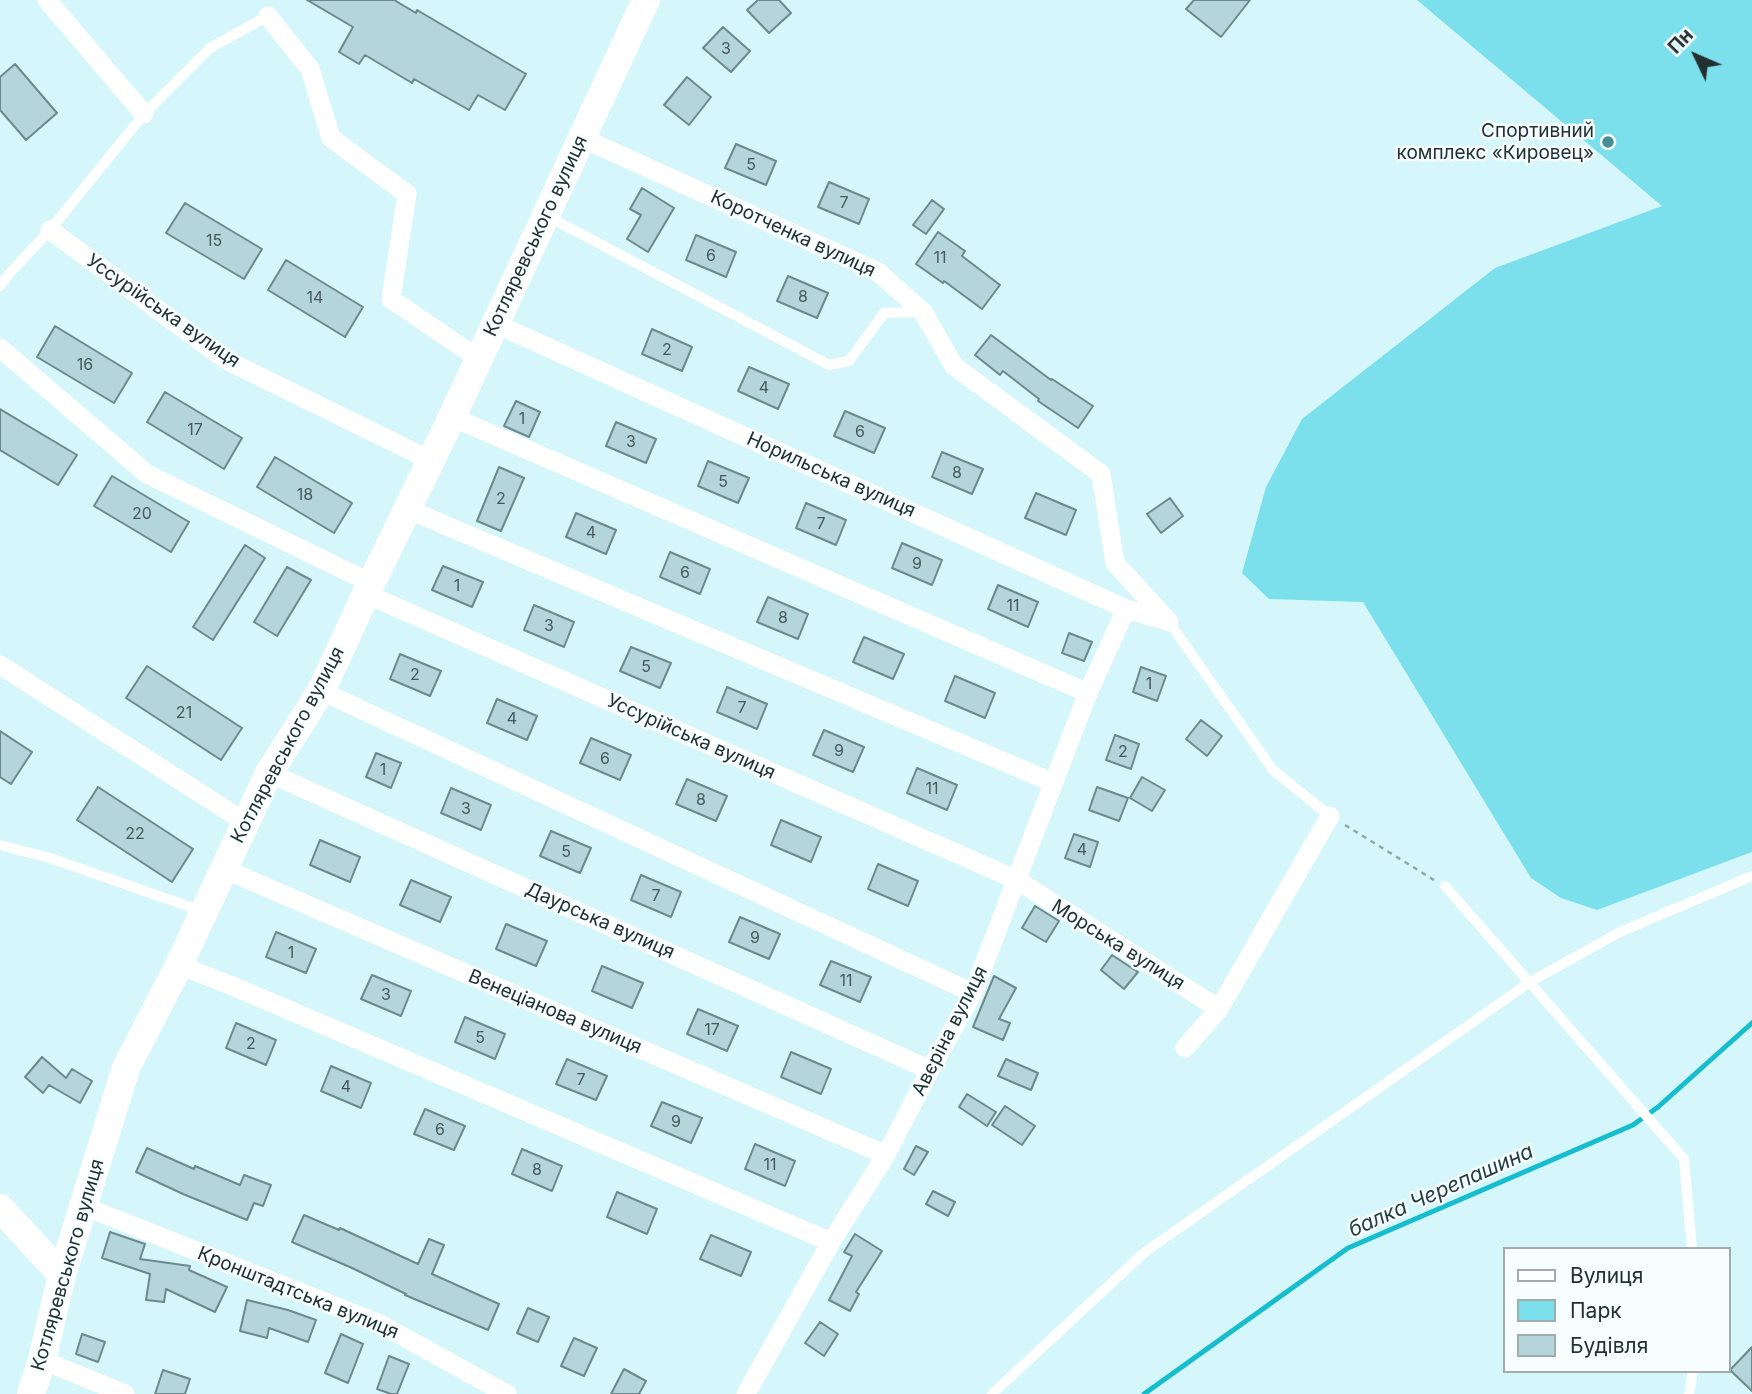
<!DOCTYPE html>
<html>
<head>
<meta charset="utf-8">
<style>
	body { margin:0 }
	#map { position:relative; width:1752px; height:1394px; overflow:hidden; background:#d5f7fb; font-family:Inter,sans-serif }
	canvas { display:block }
	.legend { position:absolute; left:1503px; top:1247px; width:228px; height:126px; box-sizing:border-box; background:#f7feff; border:2px solid #a2acad; margin:0; padding:9px 12px; list-style:none; font-size:21px; color:#233031 }
	.legend li { display:flex; align-items:center; gap:14px; height:35px }
	.legend b { width:35px; border:2px solid #a2acad }
	.north { position:absolute; left:1661px; top:21px; width:70px; height:70px; -webkit-text-stroke:5px #f7feff; paint-order:stroke; rotate:314deg; font-size:19px; font-weight:700; line-height:28px; text-align:center; color:#233031 }
	.north::after { content:''; display:block; margin:auto; width:24px; height:32px; background:#233031; clip-path:polygon(50% 0,100% 100%,50% 72%,0 100%) }
</style>
</head>
<body>
<div id="map">
<canvas width="1752" height="1394"></canvas>
<ul class="legend">
<li><b style="height:9px;background:#fff"></b>Вулиця</li>
<li><b style="height:19px;background:#7cdfec"></b>Парк</li>
<li><b style="height:19px;background:#b4d5d9"></b>Будівля</li>
</ul>
<div class="north">Пн</div>
</div>
<script>
const context = document.querySelector('canvas').getContext('2d');
context.lineJoin = 'round';
function paint(path, color) {
  context.fillStyle = color;
  context.fill(path, 'evenodd');
}
function shape(rows) {
  const path = new Path2D();
  for (const r of rows) {
    path.moveTo(r[0], r[1]);
    for (let i = 2; i < r.length; i += 2) path.lineTo(r[i], r[i + 1]);
  }
  return path;
}
function trace(path, color, width, dash) {
  context.strokeStyle = color;
  context.lineWidth = width;
  context.lineCap = dash ? 'butt' : 'round';
  context.setLineDash(dash || []);
  context.stroke(path);
}
function drawText(font, color, halo, rows, align = 'center') {
  context.font = font + ' Inter,sans-serif';
  context.lineWidth = 5;
  context.setLineDash([]);
  context.textBaseline = 'middle';
  context.strokeStyle = halo;
  context.fillStyle = color;
  for (const [text, x, y, turn = 0] of rows) {
    context.save();
    context.translate(x, y);
    context.rotate((+turn || 0) * Math.PI / 180);
    context.textAlign = isNaN(turn) ? turn : align;
    if (halo) context.strokeText(text, 0, 0);
    context.fillText(text, 0, 0);
    context.restore();
  }
}
const green = shape([
	[1417,0,1752,0,1752,852,1597,910,1561,898,1531,878,1363,602,1269,599,1242,573,1266,487,1302,419,1495,268,1662,206]
]);
const stream = shape([
	[1144,1394,1348,1248,1633,1125,1658,1107,1752,1023]
]);
const building = shape([
	[307,0,394,0,416,13,417,10,526,74,505,110,478,95,469,110,414,79,412,83,365,55,359,64,339,52,353,27,307,0],
	[758,0,779,0,791,13,769,33,747,10,758,0],
	[1194,0,1250,0,1221,37,1186,9,1194,0],
	[723,27,750,51,731,72,703,48,723,27],
	[15,64,57,113,26,140,0,110,0,77,15,64],
	[687,77,711,97,689,125,664,105,687,77],
	[736,144,776,161,766,185,725,168,736,144],
	[829,182,869,199,859,224,818,207,829,182],
	[642,188,674,208,648,252,627,239,641,215,630,209,642,188],
	[932,200,944,209,926,234,913,225,932,200],
	[185,203,262,249,244,279,166,233,185,203],
	[938,232,965,251,962,256,1000,285,982,309,944,281,943,283,916,264,938,232],
	[696,235,736,252,726,277,686,260,696,235],
	[286,260,363,307,345,337,268,290,286,260],
	[788,276,828,293,817,318,777,301,788,276],
	[55,326,132,373,114,403,37,357,55,326],
	[652,329,692,347,682,371,642,354,652,329],
	[991,335,1051,380,1052,379,1093,406,1078,428,1038,401,1039,399,1003,371,1000,375,975,355,991,335],
	[749,367,789,384,778,409,738,391,749,367],
	[165,392,242,438,224,469,147,422,165,392],
	[516,401,540,412,529,437,504,426,516,401],
	[0,409,77,455,58,485,0,450,0,409],
	[845,411,885,428,874,453,834,436,845,411],
	[616,422,656,439,646,463,606,446,616,422],
	[942,452,983,469,972,494,932,477,942,452],
	[275,457,352,503,334,533,257,487,275,457],
	[708,461,749,478,738,503,698,486,708,461],
	[499,467,524,478,501,531,477,521,499,467],
	[112,476,189,522,171,552,94,506,112,476],
	[1036,493,1076,510,1066,535,1025,518,1036,493],
	[1170,498,1183,516,1161,533,1147,514,1170,498],
	[806,503,846,520,836,545,796,528,806,503],
	[576,513,616,530,606,554,566,537,576,513],
	[902,543,942,560,932,585,892,568,902,543],
	[245,545,265,558,213,640,193,627,245,545],
	[670,552,710,569,700,594,660,577,670,552],
	[443,566,483,582,472,607,432,590,443,566],
	[287,567,311,580,277,636,254,622,287,567],
	[998,585,1038,602,1028,627,988,609,998,585],
	[768,597,808,614,798,639,757,622,768,597],
	[534,605,574,622,564,647,524,630,534,605],
	[1069,633,1092,642,1084,661,1062,653,1069,633],
	[864,637,904,654,893,679,853,662,864,637],
	[631,647,671,663,660,688,620,671,631,647],
	[400,654,441,671,430,696,390,679,400,654],
	[147,666,242,728,221,760,126,698,147,666],
	[1141,667,1166,676,1157,701,1133,692,1141,667],
	[955,676,995,693,985,718,945,701,955,676],
	[727,687,767,704,757,729,717,712,727,687],
	[497,699,537,716,527,740,487,723,497,699],
	[1201,720,1222,736,1207,756,1186,739,1201,720],
	[824,730,864,747,853,772,813,755,824,730],
	[0,731,32,752,11,784,0,777,0,731],
	[1115,735,1139,744,1131,769,1106,760,1115,735],
	[591,738,631,755,620,780,580,763,591,738],
	[376,753,401,763,391,788,366,777,376,753],
	[917,768,957,785,947,810,907,793,917,768],
	[1142,777,1165,790,1152,811,1130,798,1142,777],
	[687,779,727,796,716,821,676,804,687,779],
	[98,787,193,849,172,882,77,820,98,787],
	[1097,787,1128,798,1119,821,1089,810,1097,787],
	[451,788,491,805,481,830,441,813,451,788],
	[781,820,821,837,811,862,771,845,781,820],
	[551,831,591,848,580,873,540,856,551,831],
	[1074,834,1098,842,1090,867,1065,858,1074,834],
	[320,840,360,857,350,882,310,865,320,840],
	[878,864,918,881,908,906,868,889,878,864],
	[641,875,681,892,671,917,631,900,641,875],
	[411,880,451,897,440,922,400,905,411,880],
	[1035,906,1059,921,1046,942,1022,928,1035,906],
	[740,917,780,934,769,959,729,942,740,917],
	[506,924,547,941,536,966,496,949,506,924],
	[276,932,316,949,306,973,266,957,276,932],
	[1112,955,1138,972,1124,989,1101,970,1112,955],
	[831,961,871,977,860,1002,820,985,831,961],
	[602,966,643,983,632,1008,592,991,602,966],
	[372,975,411,991,401,1016,361,999,372,975],
	[994,976,1016,988,999,1019,1010,1023,1003,1040,973,1027,994,976],
	[698,1009,738,1026,727,1051,687,1034,698,1009],
	[465,1017,505,1034,495,1059,455,1042,465,1017],
	[236,1023,276,1040,266,1065,226,1048,236,1023],
	[791,1052,831,1069,821,1094,781,1077,791,1052],
	[42,1057,66,1078,72,1069,92,1081,80,1103,49,1085,43,1093,25,1077,42,1057],
	[567,1059,607,1076,596,1100,556,1084,567,1059],
	[1006,1059,1038,1073,1031,1090,998,1076,1006,1059],
	[331,1066,371,1083,361,1108,321,1091,331,1066],
	[967,1094,996,1112,987,1126,959,1107,967,1094],
	[662,1102,702,1118,691,1143,651,1126,662,1102],
	[1005,1106,1035,1126,1022,1145,992,1125,1005,1106],
	[425,1109,465,1126,454,1150,414,1134,425,1109],
	[755,1144,795,1161,785,1186,745,1169,755,1144],
	[916,1146,928,1152,914,1175,904,1169,916,1146],
	[147,1148,194,1169,195,1166,240,1185,244,1175,271,1185,263,1206,254,1203,247,1220,183,1194,136,1172,147,1148],
	[522,1149,562,1166,552,1191,512,1174,522,1149],
	[933,1191,955,1202,948,1216,926,1204,933,1191],
	[617,1192,657,1209,647,1234,607,1217,617,1192],
	[304,1215,339,1230,340,1228,418,1264,429,1239,444,1245,432,1274,499,1304,488,1330,405,1295,406,1294,352,1268,292,1242,304,1215],
	[110,1232,145,1244,140,1259,190,1266,189,1270,227,1287,215,1312,166,1289,164,1302,146,1300,150,1274,102,1258,110,1232],
	[855,1234,882,1251,856,1292,859,1294,850,1311,829,1300,852,1256,844,1252,855,1234],
	[711,1235,751,1252,741,1276,700,1259,711,1235],
	[247,1300,288,1310,316,1320,308,1342,269,1328,267,1338,240,1331,247,1300],
	[528,1308,549,1317,538,1342,517,1333,528,1308],
	[820,1322,838,1334,824,1356,805,1343,820,1322],
	[82,1334,105,1342,98,1362,76,1354,82,1334],
	[341,1334,363,1344,348,1383,325,1373,341,1334],
	[574,1338,597,1348,584,1376,561,1366,574,1338],
	[1752,1347,1752,1391,1730,1370,1752,1347],
	[389,1356,409,1364,397,1394,391,1394,377,1389,389,1356],
	[624,1369,646,1381,639,1394,611,1394,624,1369],
	[163,1370,190,1379,185,1394,155,1394,163,1370]
]);
const path = shape([
	[1345,825,1434,880]
]);
const lane = shape([
	[547,216,829,365,849,361,884,313,922,312],
	[0,286,9,274,50,230,144,114,210,48,268,16],
	[1169,622,1273,770,1330,816],
	[0,845,50,858,202,911],
	[1445,886,1684,1159,1692,1249],
	[992,1394,1145,1252,1530,982,1620,932,1752,876],
	[1689,1394,1693,1371]
]);
const street = shape([
	[47,0,144,114],
	[268,16,310,69,331,138,407,194,391,299,479,359],
	[582,138,878,272,923,312,954,366,1101,474,1115,563,1169,622],
	[50,230,226,360,430,460],
	[496,324,1126,609,1168,621],
	[0,348,147,474,371,583],
	[452,417,1088,693],
	[407,509,1054,783],
	[366,594,1017,880,1219,1009],
	[0,665,245,822],
	[321,691,973,993],
	[269,773,930,1070],
	[224,869,886,1155],
	[179,965,235,987,831,1242],
	[1185,1048,1219,1009,1330,816],
	[83,1206,380,1324,507,1394],
	[42,1360,125,1394],
	[746,1394,831,1242,886,1155,930,1070,973,993,1088,693,1126,609]
]);
const secondary = shape([
	[0,1208,62,1275],
	[31,1394,42,1360,62,1275,126,1068,179,965,269,773,321,691,366,594,452,417,646,0]
]);
const markers = [
	[1608,142,7,"#468d95"]
];
const numberNames = [
	["3",726,49],
	["5",751,165],
	["7",844,203],
	["15",214,241],
	["6",711,256],
	["11",940,258],
	["8",803,297],
	["14",315,298],
	["2",667,350],
	["16",85,365],
	["4",764,388],
	["1",522,419],
	["17",195,430],
	["6",860,432],
	["3",631,442],
	["8",957,473],
	["5",723,482],
	["18",305,495],
	["2",501,499],
	["20",142,514],
	["7",821,524],
	["4",591,533],
	["9",917,564],
	["6",685,573],
	["1",457,586],
	["11",1013,606],
	["8",783,618],
	["3",549,626],
	["5",646,667],
	["2",415,675],
	["1",1149,684],
	["7",742,708],
	["21",184,713],
	["4",512,719],
	["9",839,751],
	["2",1123,752],
	["6",605,759],
	["1",383,770],
	["11",932,789],
	["8",701,800],
	["3",466,809],
	["22",135,834],
	["4",1082,850],
	["5",566,852],
	["7",656,896],
	["9",755,938],
	["1",291,953],
	["11",846,981],
	["3",386,995],
	["17",712,1030],
	["5",480,1038],
	["2",251,1044],
	["7",581,1080],
	["4",346,1087],
	["9",676,1122],
	["6",440,1130],
	["11",770,1165],
	["8",537,1170]
];
const poiNames = [
	["Cпортивний",1594,131],
	["комплекс «Кировец»",1594,153]
];
const streetNames = [
	["Коротченка вулиця",793,234,25],
	["Котляревського вулиця",536,236,-65],
	["Уссурійська вулиця",163,311,35],
	["Норильська вулиця",831,475,24],
	["Уссурійська вулиця",691,737,24],
	["Котляревського вулиця",288,745,-62],
	["Даурська вулиця",600,921,24],
	["Морська вулиця",1118,945,32],
	["Венеціанова вулиця",555,1012,23],
	["Авєріна вулиця",950,1031,-63],
	["Котляревського вулиця",68,1265,-74],
	["Кронштадтська вулиця",298,1293,22]
];
const waterNames = [
	["балка Черепашина",1441,1191,-24]
];
paint(green, '#7cdfec');
trace(stream, '#16bdcd', 5);
paint(building, '#b4d5d9');
trace(building, '#6c8a8e', 2);
trace(path, '#8fa9ac', 2.5, [5, 5]);
trace(lane, '#fff', 10);
trace(street, '#fff', 19);
trace(secondary, '#fff', 28);
for (const [x, y, r, color] of markers) {
  const dot = new Path2D();
  dot.arc(x, y, r, 0, 2 * Math.PI);
  context.fillStyle = color;
  context.fill(dot);
  trace(dot, '#f7feff', 2.5);
}
drawText('16px', '#47595b', null, numberNames);
drawText('19px', '#233031', '#f7feff', poiNames, 'right');
drawText('19px', '#233031', '#f7feff', streetNames);
drawText('italic 21px', '#253e41', '#f7feff', waterNames);
</script>
</body>
</html>
